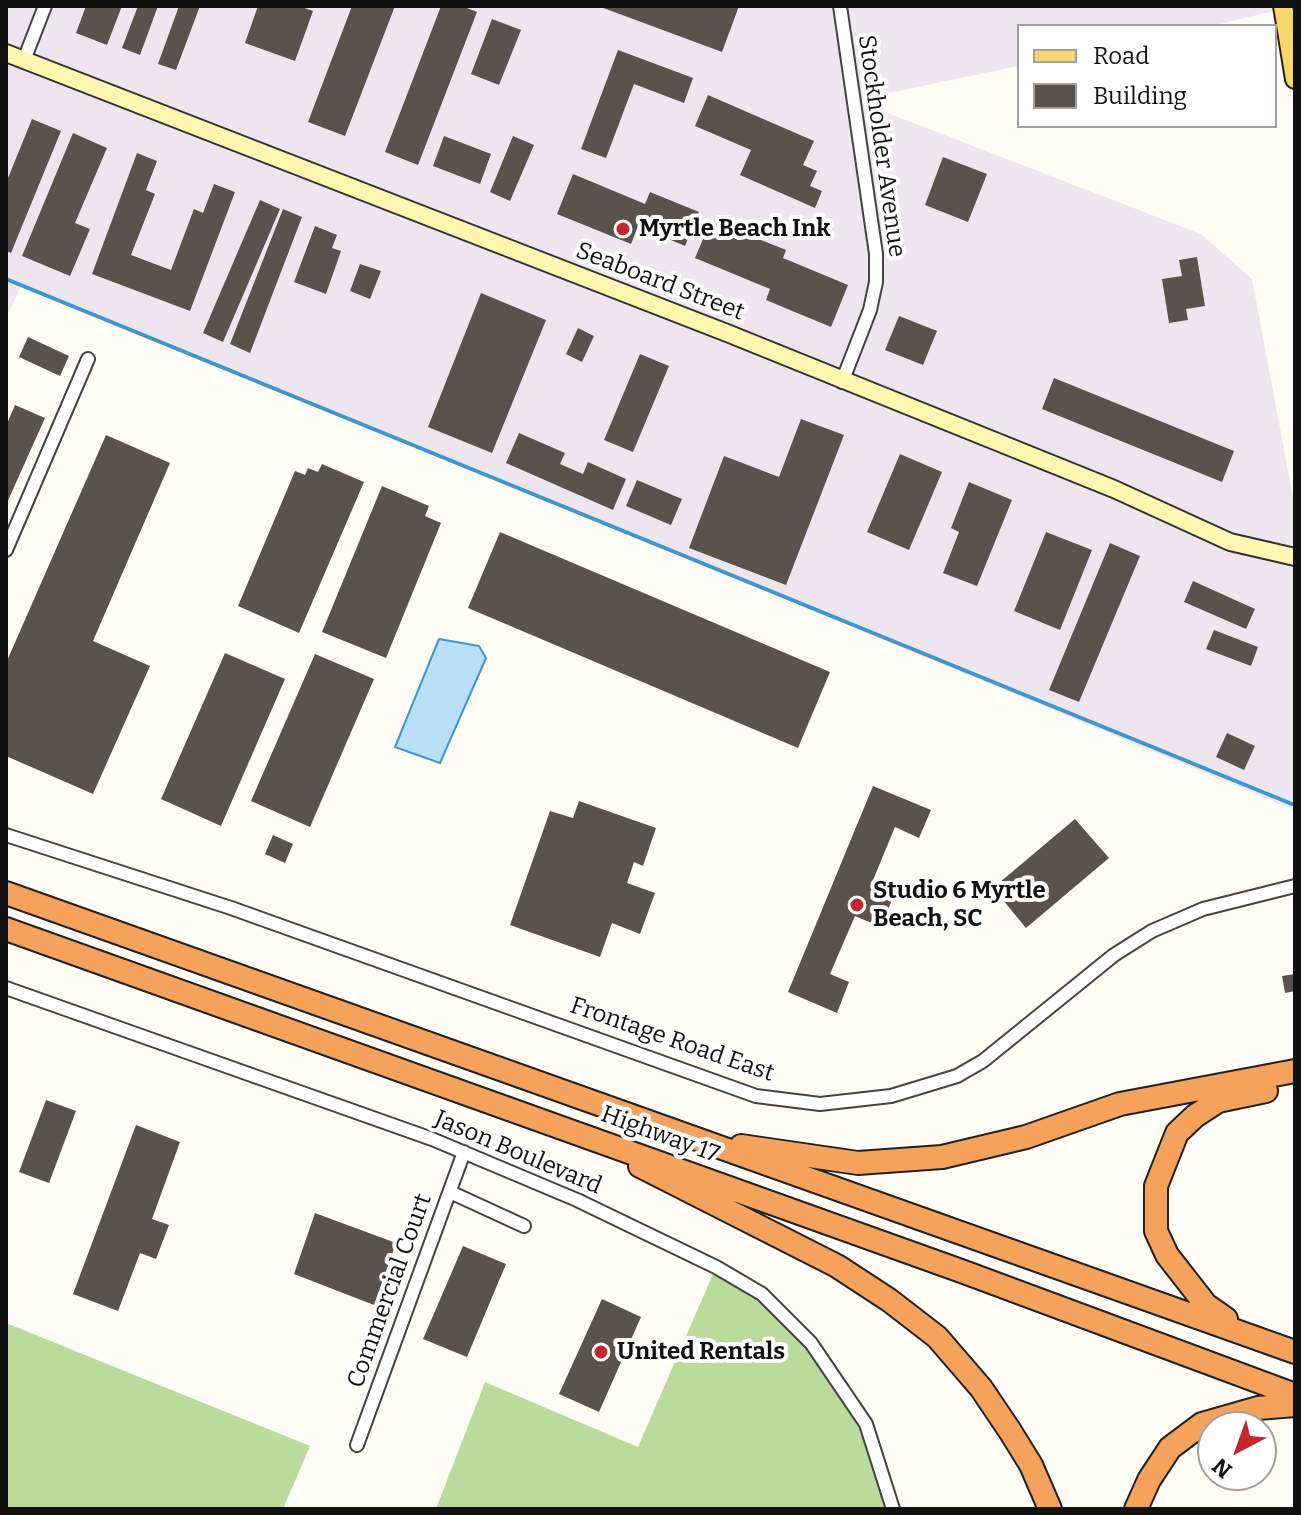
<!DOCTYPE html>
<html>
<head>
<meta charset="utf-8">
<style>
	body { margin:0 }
	#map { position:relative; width:1301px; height:1515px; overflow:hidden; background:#fffdf5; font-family:Bitter,serif }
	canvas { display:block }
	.frame { position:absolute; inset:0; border:8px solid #111; pointer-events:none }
	.legend { position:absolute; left:1017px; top:24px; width:260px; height:104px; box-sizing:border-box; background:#fff; border:2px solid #a0a0a0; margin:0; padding:10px 14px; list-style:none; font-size:24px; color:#111 }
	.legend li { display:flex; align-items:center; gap:16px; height:40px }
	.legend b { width:40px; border:2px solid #a0a0a0 }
	.north { position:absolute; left:1197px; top:1411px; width:80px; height:80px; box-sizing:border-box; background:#fff; border:2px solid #a0a0a0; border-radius:50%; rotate:221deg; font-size:22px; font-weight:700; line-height:32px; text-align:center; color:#111 }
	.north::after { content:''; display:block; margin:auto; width:28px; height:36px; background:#c4262e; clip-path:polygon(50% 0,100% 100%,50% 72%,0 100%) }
</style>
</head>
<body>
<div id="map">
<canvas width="1301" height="1515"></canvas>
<div class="frame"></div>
<ul class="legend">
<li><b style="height:10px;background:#f9d66b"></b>Road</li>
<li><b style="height:22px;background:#5a524d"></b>Building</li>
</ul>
<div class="north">N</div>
</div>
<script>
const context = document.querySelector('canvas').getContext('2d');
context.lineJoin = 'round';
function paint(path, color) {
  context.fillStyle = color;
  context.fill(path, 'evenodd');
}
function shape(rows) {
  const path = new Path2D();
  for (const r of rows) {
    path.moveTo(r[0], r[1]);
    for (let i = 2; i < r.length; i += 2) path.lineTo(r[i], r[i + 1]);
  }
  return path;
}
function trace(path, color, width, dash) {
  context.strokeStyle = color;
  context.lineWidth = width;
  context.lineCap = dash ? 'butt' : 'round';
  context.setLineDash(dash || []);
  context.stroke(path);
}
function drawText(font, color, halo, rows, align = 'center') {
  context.font = font + ' Bitter,serif';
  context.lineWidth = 8;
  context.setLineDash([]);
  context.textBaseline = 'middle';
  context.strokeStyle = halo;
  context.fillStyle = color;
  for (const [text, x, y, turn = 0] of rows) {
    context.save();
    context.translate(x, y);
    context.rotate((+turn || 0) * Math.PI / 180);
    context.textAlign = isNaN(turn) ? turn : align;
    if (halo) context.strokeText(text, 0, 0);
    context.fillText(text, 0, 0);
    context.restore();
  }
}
const industrial = shape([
	[6,6,1295,6,1211,26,1019,26,1019,66,854,100,1201,234,1252,279,1295,508,1295,810,22,284,6,318]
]);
const forest = shape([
	[716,1267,762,1294,811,1343,866,1424,893,1509,436,1509,485,1382,638,1447],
	[6,1323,310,1446,283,1509,6,1509]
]);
const water = shape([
	[439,639,479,646,486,658,440,763,395,747,439,639]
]);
const stream = shape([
	[6,279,1292,804]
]);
const building = shape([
	[86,6,122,6,107,45,76,33],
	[138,6,158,6,140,55,122,48],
	[179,6,200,6,176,70,158,64],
	[258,6,299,6,313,11,295,61,245,43],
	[352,6,395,6,345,136,308,122],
	[441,6,462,6,477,12,418,165,385,152],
	[598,6,739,6,722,52],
	[492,19,521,30,499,85,471,74],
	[618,50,693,78,684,103,634,84,606,158,581,149],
	[708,95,814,141,803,165,817,171,810,186,822,191,815,208,740,175,751,150,695,126],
	[32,119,61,131,11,253,6,251,6,183],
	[73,133,107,148,75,223,90,229,70,276,22,256],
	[444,136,491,154,480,184,433,166],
	[513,136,534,145,510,201,490,192],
	[137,153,157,161,146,190,155,194,131,255,171,270,194,209,203,213,214,184,235,192,190,311,92,274],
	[943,157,987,174,968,222,925,205],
	[573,174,645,204,650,192,699,212,685,246,638,226,631,244,557,214],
	[260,200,280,209,223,342,203,333],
	[283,209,302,217,250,353,230,344],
	[711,220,786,250,783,258,848,285,831,327,766,300,770,289,695,258],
	[315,226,337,235,332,248,341,251,326,294,294,282],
	[1197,257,1205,306,1186,309,1188,320,1169,323,1162,279,1182,276,1179,260],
	[360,264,381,271,370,299,350,291],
	[481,293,546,320,492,453,428,427],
	[899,316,937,331,923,365,885,350],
	[578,328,594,336,582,362,566,354],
	[28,337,69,356,60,376,19,357],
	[640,354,669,366,633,452,604,440],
	[1054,378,1234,451,1222,482,1042,409],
	[15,405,45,418,6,505,6,426],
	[801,419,844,435,786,585,689,548,724,456,779,477],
	[519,433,565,453,560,464,583,474,588,462,626,479,613,510,506,463],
	[106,435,170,463,93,641,150,666,93,794,6,756,6,663],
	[900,454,942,472,909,550,867,532],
	[322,464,364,482,299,633,238,606,295,471,305,475,308,468,318,472],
	[637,480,682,499,671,525,626,506],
	[969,482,1012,500,977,586,943,573,959,532,951,528],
	[382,486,429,506,425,516,441,523,386,658,322,632],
	[500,532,830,672,798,748,468,608],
	[1046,532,1092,550,1060,630,1014,611],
	[1110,543,1140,556,1079,702,1049,690],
	[1193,581,1255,609,1246,629,1184,602],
	[1214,630,1258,647,1251,666,1206,649],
	[225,653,285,679,221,826,161,799],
	[315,654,374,679,310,827,251,801],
	[1227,733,1255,746,1244,770,1216,757],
	[873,786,931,810,919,838,895,827,871,885,894,895,881,927,855,916,830,974,849,982,837,1013,788,992],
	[579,801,656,828,643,866,634,862,627,883,655,893,640,934,612,923,600,957,510,925,550,811,573,818],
	[1075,819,1109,858,1026,928,993,888],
	[273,835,293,844,285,863,265,854],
	[1295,974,1295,991,1285,993,1282,976],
	[46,1100,76,1111,49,1183,19,1172],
	[136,1125,180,1142,152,1219,169,1225,156,1259,140,1253,118,1311,73,1294],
	[315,1213,396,1243,374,1305,294,1274],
	[463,1246,506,1264,467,1357,423,1339],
	[602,1299,641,1317,599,1412,559,1394]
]);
const street = shape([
	[840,6,876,254,876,282,870,310,842,382],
	[24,60,45,6],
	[6,550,88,359],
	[6,835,231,908,756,1096,820,1104,891,1096,957,1076,983,1061,1114,955,1152,931,1203,909,1295,886],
	[6,988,432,1139,577,1200,716,1267,762,1294,811,1343,866,1424,893,1509],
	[450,1192,524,1226],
	[357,1445,464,1152]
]);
const secondary = shape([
	[6,53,727,333,1114,489,1230,542,1295,557]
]);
const primary = shape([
	[1283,6,1295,79]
]);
const highway = shape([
	[6,893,1295,1352],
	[6,929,964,1272,1295,1395],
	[741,1146,858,1163,942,1157,1026,1137,1120,1104,1295,1071],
	[640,1166,837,1266,889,1300,937,1337,981,1388,1010,1431,1031,1465,1050,1509],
	[1226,1319,1206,1305,1167,1255,1156,1231,1156,1186,1177,1133,1195,1116,1218,1101,1266,1091],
	[1136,1509,1149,1480,1170,1448,1202,1424,1258,1408,1295,1405]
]);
const markers = [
	[623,229,8,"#c4262e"],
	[857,905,8,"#c4262e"],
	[601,1352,8,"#c4262e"]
];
const streetNames = [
	["Stockholder Avenue",881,146,82],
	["Seaboard Street",660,282,21],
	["Frontage Road East",672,1040,19],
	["Highway 17",660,1135,20],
	["Jason Boulevard",518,1153,23],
	["Commercial Court",390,1291,-70]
];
const poiNames = [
	["Myrtle Beach Ink",639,229],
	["Studio 6 Myrtle",873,891],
	["Beach, SC",873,919],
	["United Rentals",617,1352]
];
paint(industrial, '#eee6ef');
paint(forest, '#b9dc9c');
paint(water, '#b9e0f7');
trace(water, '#3f96cf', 2);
trace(stream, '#3f96cf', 4);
paint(building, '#5a524d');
trace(street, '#444', 16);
trace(secondary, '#333', 20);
trace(primary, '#222', 22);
trace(highway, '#222', 26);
trace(street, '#fff', 12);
trace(secondary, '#fff6b0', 16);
trace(primary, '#f9d66b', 18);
trace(highway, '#f5a25d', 22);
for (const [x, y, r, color] of markers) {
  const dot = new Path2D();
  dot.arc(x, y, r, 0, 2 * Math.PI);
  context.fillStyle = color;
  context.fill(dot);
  trace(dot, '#fff', 3);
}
drawText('24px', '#111', '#fff', streetNames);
drawText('bold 24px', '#111', '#fff', poiNames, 'left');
</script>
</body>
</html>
